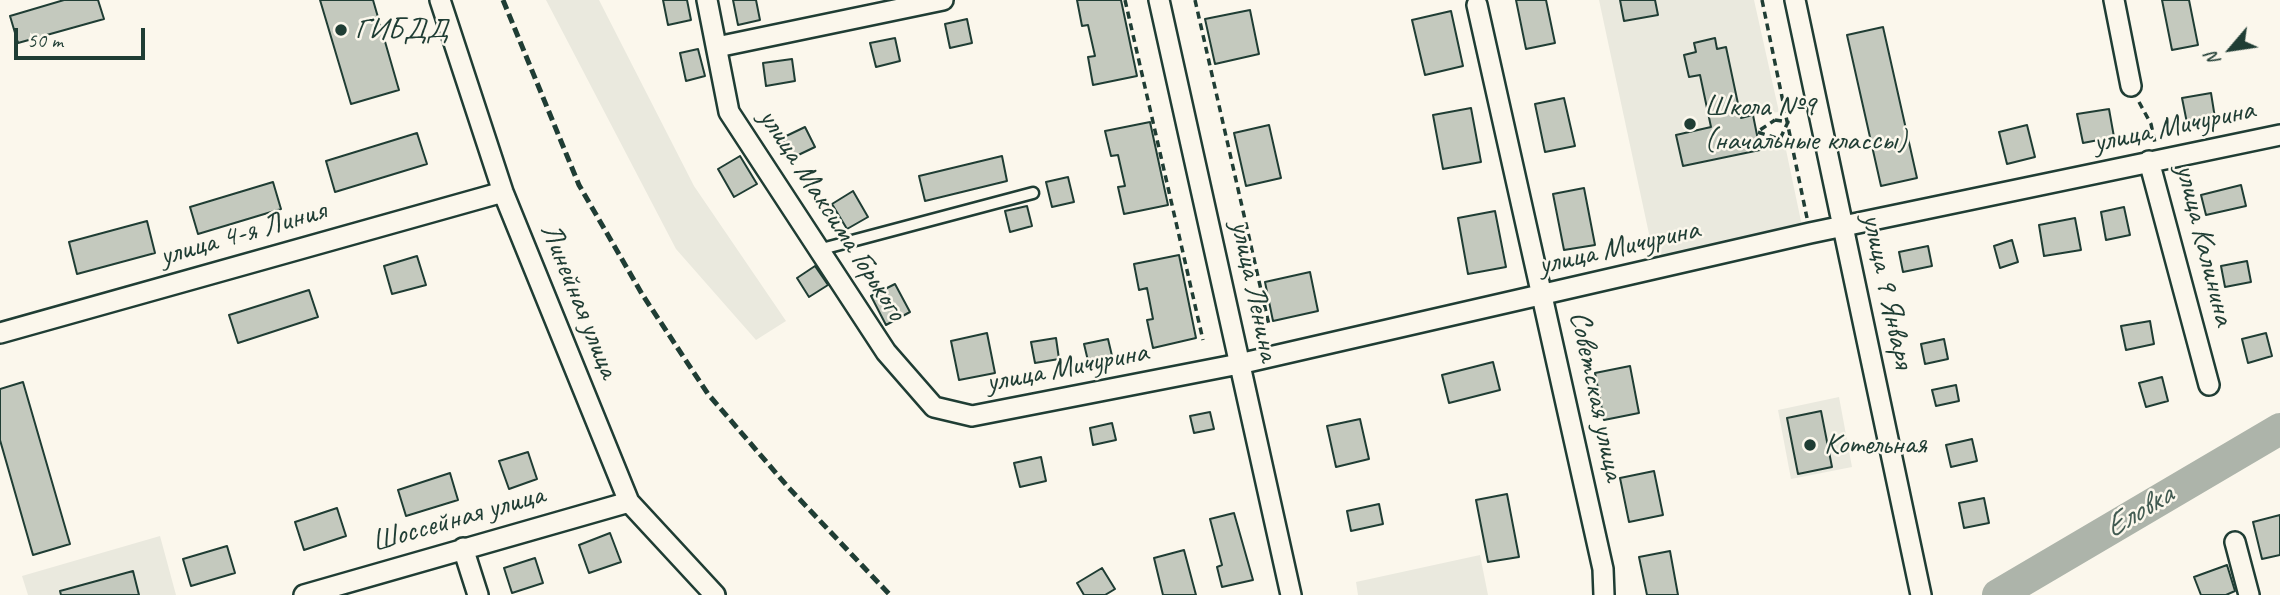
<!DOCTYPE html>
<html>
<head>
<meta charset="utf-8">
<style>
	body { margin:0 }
	#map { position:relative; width:2280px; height:595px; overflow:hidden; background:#fbf7ec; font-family:Caveat,sans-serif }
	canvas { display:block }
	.north { position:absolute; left:2196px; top:14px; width:70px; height:70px; -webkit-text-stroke:5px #fbf7ec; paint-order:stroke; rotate:241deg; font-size:19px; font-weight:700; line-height:28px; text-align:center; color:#1f3d34 }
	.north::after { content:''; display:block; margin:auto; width:24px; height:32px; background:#1f3d34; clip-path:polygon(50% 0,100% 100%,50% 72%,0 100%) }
	.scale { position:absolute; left:14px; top:28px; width:131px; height:32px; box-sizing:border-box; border:4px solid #1f3d34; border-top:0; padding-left:9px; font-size:21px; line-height:24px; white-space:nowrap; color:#1f3d34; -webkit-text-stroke:5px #fbf7ec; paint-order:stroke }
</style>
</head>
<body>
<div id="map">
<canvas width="2280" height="595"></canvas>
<div class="north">N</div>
<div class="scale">50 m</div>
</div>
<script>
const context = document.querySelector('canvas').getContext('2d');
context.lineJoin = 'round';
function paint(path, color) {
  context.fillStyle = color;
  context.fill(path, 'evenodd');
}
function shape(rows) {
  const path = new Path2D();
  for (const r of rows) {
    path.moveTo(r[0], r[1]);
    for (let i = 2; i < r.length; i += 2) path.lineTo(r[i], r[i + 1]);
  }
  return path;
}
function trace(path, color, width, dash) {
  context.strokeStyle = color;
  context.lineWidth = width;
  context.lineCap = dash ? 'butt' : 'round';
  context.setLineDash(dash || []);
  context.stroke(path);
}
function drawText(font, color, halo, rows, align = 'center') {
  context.font = font + ' Caveat,sans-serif';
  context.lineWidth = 5;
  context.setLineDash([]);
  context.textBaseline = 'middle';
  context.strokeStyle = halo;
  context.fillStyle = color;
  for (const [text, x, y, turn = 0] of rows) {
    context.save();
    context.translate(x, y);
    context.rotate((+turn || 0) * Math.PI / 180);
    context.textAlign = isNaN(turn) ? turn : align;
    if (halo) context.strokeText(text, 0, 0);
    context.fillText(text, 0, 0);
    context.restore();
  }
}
const built = shape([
	[546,0,599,0,694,186,786,321,756,340,676,249],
	[1599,0,1754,0,1779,112,1753,115,1757,132,1761,150,1785,145,1802,226,1655,262],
	[1839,397,1852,467,1791,479,1778,410],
	[160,536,176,595,28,595,22,576],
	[1480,555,1488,595,1358,595,1356,582]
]);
const river = shape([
	[1998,595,2280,429]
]);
const building = shape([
	[64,0,98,0,104,19,18,43,10,16,64,0],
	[320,0,373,0,399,90,351,104,320,0],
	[663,0,687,0,691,20,668,25,663,0],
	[733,0,756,0,760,20,738,25,733,0],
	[1077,0,1121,0,1137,76,1093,85,1088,57,1095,56,1088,25,1082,26,1077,0],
	[1516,0,1546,0,1555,43,1526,49,1516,0],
	[1620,0,1655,0,1658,15,1624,21,1620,0],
	[2162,0,2189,0,2198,45,2172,50,2162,0],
	[1250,10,1259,54,1215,64,1205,19,1250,10],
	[1451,11,1463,66,1425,75,1412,20,1451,11],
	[967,19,972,43,950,48,945,24,967,19],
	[1883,27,1917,178,1881,186,1847,35,1883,27],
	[895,38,900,61,876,67,870,43,895,38],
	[1715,38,1717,49,1726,47,1741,118,1753,115,1760,150,1683,166,1676,135,1711,127,1700,75,1689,77,1684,55,1696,52,1694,43,1715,38],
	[698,49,705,76,686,81,680,53,698,49],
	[792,59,795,81,766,86,763,63,792,59],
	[2211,93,2215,118,2187,123,2182,98,2211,93],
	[1564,98,1575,146,1545,152,1535,104,1564,98],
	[1471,108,1481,162,1443,169,1433,115,1471,108],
	[2109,109,2114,137,2083,143,2077,114,2109,109],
	[1150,122,1168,205,1124,214,1118,187,1125,186,1118,155,1111,156,1105,131,1150,122],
	[1269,125,1281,178,1246,186,1234,133,1269,125],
	[2027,125,2035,157,2007,164,1999,132,2027,125],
	[805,127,815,147,792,158,782,138,805,127],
	[417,133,427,164,335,192,326,161,417,133],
	[740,156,757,184,734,197,718,169,740,156],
	[1002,156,1007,181,925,201,919,176,1002,156],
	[1068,177,1074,202,1052,207,1046,182,1068,177],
	[273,182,281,209,198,234,190,207,273,182],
	[2241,185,2246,206,2206,215,2201,195,2241,185],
	[1584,188,1595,245,1564,250,1553,194,1584,188],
	[853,191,868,217,847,229,832,204,853,191],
	[1027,206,1032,226,1010,232,1005,211,1027,206],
	[2124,207,2130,235,2106,240,2101,212,2124,207],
	[1495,211,1506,267,1468,274,1458,218,1495,211],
	[2075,218,2081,250,2044,256,2039,225,2075,218],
	[147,221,155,253,77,274,69,242,147,221],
	[2012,240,2018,262,2000,268,1994,246,2012,240],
	[1928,246,1932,266,1903,272,1899,252,1928,246],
	[1179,255,1196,338,1153,348,1147,320,1153,319,1147,288,1139,290,1134,264,1179,255],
	[417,256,426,285,392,294,384,266,417,256],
	[2247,261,2251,282,2225,287,2221,266,2247,261],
	[815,266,828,285,809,297,797,278,815,266],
	[1310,272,1318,311,1273,321,1265,282,1310,272],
	[895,284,910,312,886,325,871,296,895,284],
	[309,290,318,317,238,343,229,315,309,290],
	[2150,321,2154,344,2126,350,2121,326,2150,321],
	[987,333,995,373,959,380,951,341,987,333],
	[2266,333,2272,356,2248,363,2242,339,2266,333],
	[1056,338,1059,359,1035,363,1031,342,1056,338],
	[1108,339,1113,360,1089,365,1084,344,1108,339],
	[1944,339,1948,359,1925,364,1921,344,1944,339],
	[1493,362,1500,390,1449,403,1442,375,1493,362],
	[1630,366,1639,413,1604,420,1595,373,1630,366],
	[2162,377,2168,401,2146,407,2139,383,2162,377],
	[23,382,70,544,33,555,0,440,0,389,23,382],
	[1956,385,1959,401,1936,406,1932,390,1956,385],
	[1821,411,1832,467,1798,474,1787,418,1821,411],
	[1210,412,1214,429,1194,433,1190,416,1210,412],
	[1360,419,1369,459,1336,467,1327,426,1360,419],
	[1112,423,1116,440,1093,445,1090,428,1112,423],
	[1972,439,1977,461,1951,467,1946,445,1972,439],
	[528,452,537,479,509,489,499,461,528,452],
	[1041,457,1046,481,1020,487,1014,463,1041,457],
	[1654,471,1663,515,1629,522,1620,478,1654,471],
	[450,473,458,500,406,516,398,490,450,473],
	[1507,494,1519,557,1488,562,1476,500,1507,494],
	[1984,498,1989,523,1964,528,1959,503,1984,498],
	[1379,504,1383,524,1351,531,1347,511,1379,504],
	[337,508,346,536,304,550,295,522,337,508],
	[1234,513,1253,580,1222,587,1217,567,1222,565,1210,519,1234,513],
	[2280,515,2280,555,2262,559,2253,522,2280,515],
	[610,533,621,562,589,573,579,545,610,533],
	[227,546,235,573,191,586,183,559,227,546],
	[1184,550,1196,595,1163,595,1154,558,1184,550],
	[1670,551,1678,595,1647,595,1639,557,1670,551],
	[535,558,543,583,512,593,504,568,535,558],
	[2227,565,2235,591,2226,595,2201,595,2194,577,2227,565],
	[1102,568,1115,589,1105,595,1084,595,1077,583,1102,568],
	[133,571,139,595,61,595,60,591,133,571]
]);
const path = shape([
	[1125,0,1203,340],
	[1195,0,1269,325],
	[1762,0,1807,218],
	[2139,102,2151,124,2155,143],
	[1775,120,1788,122,1780,139,1757,132,1775,120]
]);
const lane = shape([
	[818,250,1033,193]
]);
const street = shape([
	[440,0,503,192,629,502,715,595],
	[707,0,729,112,886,352,934,407,972,416,1239,364,1810,233,2280,135],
	[1159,0,1291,595],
	[1795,0,1921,595],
	[2114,0,2131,86],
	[1477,5,1603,569,1604,595],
	[717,47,943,0],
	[2149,161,2209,385],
	[0,333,503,192],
	[2235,542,2249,595],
	[463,548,478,595],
	[304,595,629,502]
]);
const rail = shape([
	[503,0,579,185,642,294,708,394,788,487,890,595]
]);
const markers = [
	[341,30,7,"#1f3d34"],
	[1690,124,7,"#1f3d34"],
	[1810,445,7,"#1f3d34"]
];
const poiNames = [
	["ГИБДД",355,30],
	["Школа №9",1704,107],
	["(начальные классы)",1704,141],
	["Котельная",1824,445]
];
const streetNames = [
	["улица Мичурина",2174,127,-12],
	["улица Максима Горького",832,215,57],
	["улица 4-я Линия",243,234,-16],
	["улица Калинина",2204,245,76],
	["улица Мичурина",1619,248,-13],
	["улица Ленина",1254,291,78],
	["улица 9 Января",1887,291,78],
	["Линейная улица",579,301,68],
	["улица Мичурина",1067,368,-11],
	["Советская улица",1596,396,78],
	["Шоссейная улица",458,519,-16]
];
const waterNames = [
	["Еловка",2139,512,-31]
];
paint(built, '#eae9de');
trace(river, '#adb4aa', 32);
paint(building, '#c4c9be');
trace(building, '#1f3d34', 2);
trace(lane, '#1f3d34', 15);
trace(street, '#1f3d34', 24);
trace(path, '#1f3d34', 3.5, [7, 5]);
trace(lane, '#fbf7ec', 10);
trace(street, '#fbf7ec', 19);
trace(rail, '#1f3d34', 5, [10, 5]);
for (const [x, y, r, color] of markers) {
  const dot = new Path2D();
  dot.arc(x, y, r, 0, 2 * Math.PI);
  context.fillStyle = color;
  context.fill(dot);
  trace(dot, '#fbf7ec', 2.5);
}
drawText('30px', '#1f3d34', '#fbf7ec', poiNames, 'left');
drawText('30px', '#1f3d34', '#fbf7ec', streetNames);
drawText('italic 32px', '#425b52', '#fbf7ec', waterNames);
</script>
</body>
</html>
